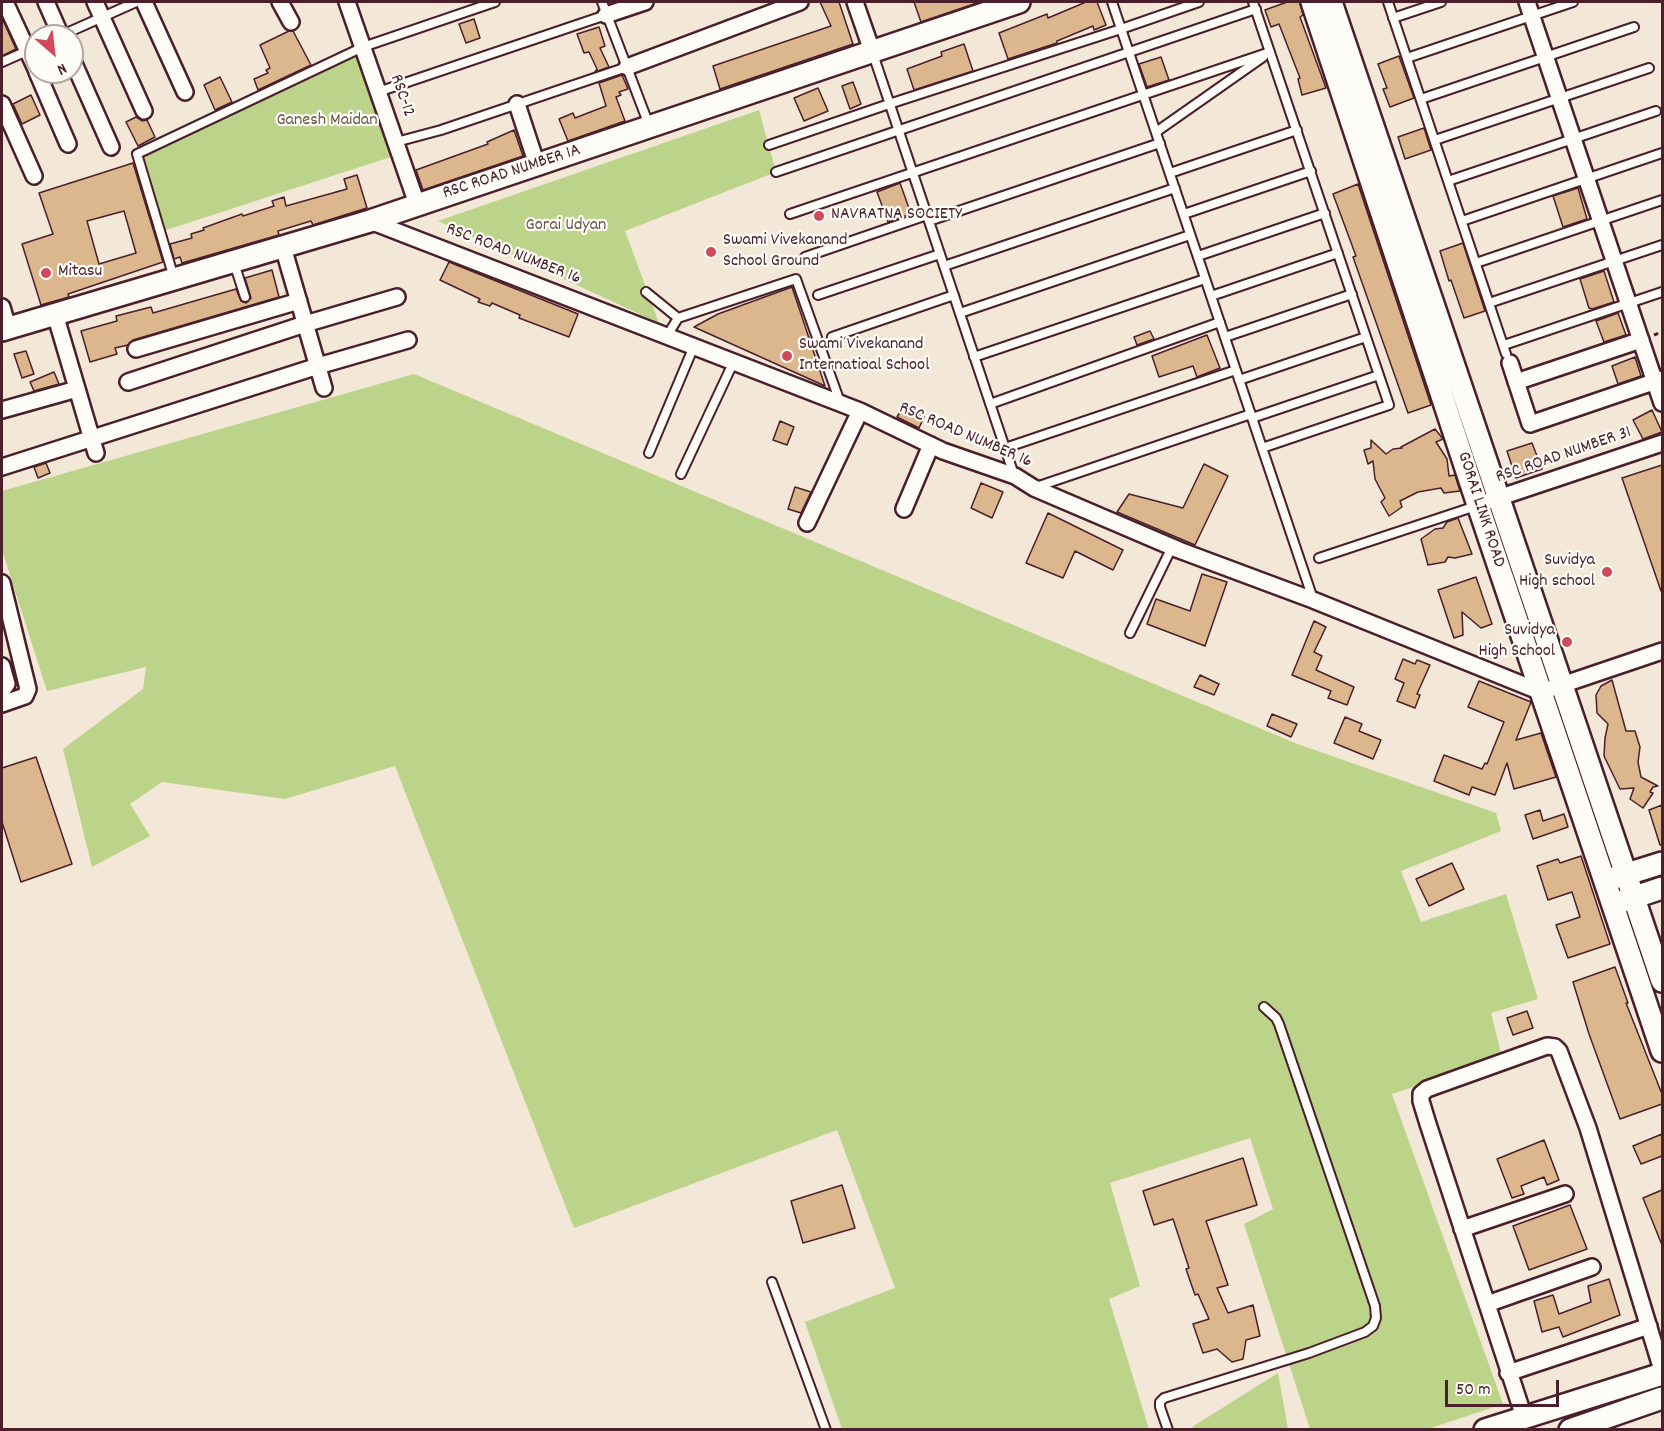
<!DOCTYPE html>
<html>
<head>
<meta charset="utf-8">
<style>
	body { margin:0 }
	#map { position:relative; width:1664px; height:1431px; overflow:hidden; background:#f3e7d7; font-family:Dekko,sans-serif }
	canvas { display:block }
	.frame { position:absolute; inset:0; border:3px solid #4a1f2b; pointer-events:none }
	.north { position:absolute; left:24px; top:24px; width:60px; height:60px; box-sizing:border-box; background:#fdfcf7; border:2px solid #b5a4a5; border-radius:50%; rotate:152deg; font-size:16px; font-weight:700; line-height:24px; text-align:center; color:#4a1f2b }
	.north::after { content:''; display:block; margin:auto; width:21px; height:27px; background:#d1495b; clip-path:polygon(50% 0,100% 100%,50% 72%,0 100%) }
	.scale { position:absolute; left:1445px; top:1380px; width:114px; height:27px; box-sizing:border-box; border:3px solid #4a1f2b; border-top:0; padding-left:8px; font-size:18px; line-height:21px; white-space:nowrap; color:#4a1f2b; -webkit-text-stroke:4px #fdfcf7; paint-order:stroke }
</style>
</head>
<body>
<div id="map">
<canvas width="1664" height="1431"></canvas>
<div class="frame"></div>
<div class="north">N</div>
<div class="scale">50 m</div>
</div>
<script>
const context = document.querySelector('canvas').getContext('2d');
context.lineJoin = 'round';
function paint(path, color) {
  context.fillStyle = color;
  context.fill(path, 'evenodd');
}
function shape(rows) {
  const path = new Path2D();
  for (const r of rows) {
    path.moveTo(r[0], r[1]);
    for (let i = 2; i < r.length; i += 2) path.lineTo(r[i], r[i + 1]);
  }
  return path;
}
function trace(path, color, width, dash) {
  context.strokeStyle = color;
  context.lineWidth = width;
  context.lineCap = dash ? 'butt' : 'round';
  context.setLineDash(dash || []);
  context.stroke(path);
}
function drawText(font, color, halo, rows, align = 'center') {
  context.font = font + ' Dekko,sans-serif';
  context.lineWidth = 4.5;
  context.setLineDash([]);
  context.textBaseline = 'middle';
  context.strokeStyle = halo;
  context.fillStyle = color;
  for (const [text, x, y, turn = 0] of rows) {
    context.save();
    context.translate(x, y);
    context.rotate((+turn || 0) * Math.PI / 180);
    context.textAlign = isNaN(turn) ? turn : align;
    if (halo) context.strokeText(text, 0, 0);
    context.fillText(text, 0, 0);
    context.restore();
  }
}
const green = shape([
	[363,47,400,154,160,232,137,154],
	[759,110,776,172,625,231,659,323,438,221],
	[414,374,1300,745,1496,813,1501,831,1401,871,1421,922,1506,894,1538,999,1491,1013,1502,1057,1392,1094,1503,1404,1428,1429,1310,1429,1244,1224,1273,1209,1250,1138,1110,1183,1140,1286,1109,1299,1149,1429,842,1429,805,1322,895,1288,837,1130,574,1228,395,766,285,799,162,782,130,804,150,836,92,867,63,749,143,689,146,667,47,691,2,550,2,491],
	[1278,1373,1288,1429,1195,1430,1192,1427]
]);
const building = shape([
	[820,2,839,2,853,44,720,89,713,66,831,26,820,2],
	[914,2,977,2,977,3,921,22,914,2],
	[1086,2,1097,2,1106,25,1094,30,1093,26,1057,41,1057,43,1008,59,999,33,1047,14,1048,18,1086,2],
	[1287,2,1300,2,1303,15,1300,17,1326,88,1302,95,1298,79,1300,78,1279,24,1271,27,1265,10,1287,2],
	[2,18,16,49,2,56,2,18],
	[474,19,480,38,466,43,459,24,474,19],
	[599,27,605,46,600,48,609,67,595,72,597,69,589,52,584,53,577,34,599,27],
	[289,31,293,31,311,65,258,90,254,79,268,73,266,70,270,68,260,45,289,31],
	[964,44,973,71,914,90,907,69,942,56,941,52,964,44],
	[1399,56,1414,98,1390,107,1383,89,1387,88,1378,64,1399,56],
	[1161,57,1169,80,1147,87,1139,64,1161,57],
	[622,75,628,89,619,92,621,95,616,97,625,121,568,141,559,119,573,113,575,118,606,106,599,83,622,75],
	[220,77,232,102,215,110,204,85,220,77],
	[853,82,861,104,850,109,842,86,853,82],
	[818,88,828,111,804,121,794,98,818,88],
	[31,95,40,115,22,124,13,104,31,95],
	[136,117,142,121,147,120,155,137,138,146,126,122,136,117],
	[1424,128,1431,150,1405,159,1398,137,1424,128],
	[514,130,523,156,423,190,416,170,488,144,487,142,514,130],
	[133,163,163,262,68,294,69,297,41,305,22,244,53,234,39,193,133,163],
	[124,211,136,253,99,264,87,221,124,211],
	[357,175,367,208,313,225,311,221,278,231,279,235,182,263,180,257,174,259,170,244,192,238,191,234,204,230,203,228,242,214,243,216,274,206,272,201,284,197,286,206,347,189,344,179,357,175],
	[900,183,911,214,888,222,877,192,900,183],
	[1358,184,1431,405,1408,413,1353,257,1356,256,1333,194,1358,184],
	[1578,188,1587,219,1563,227,1553,196,1578,188],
	[1463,243,1485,311,1464,318,1451,280,1449,281,1440,251,1463,243],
	[449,262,578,314,569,337,519,318,520,315,492,303,490,306,478,302,480,299,440,280,449,262],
	[272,270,279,297,133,340,128,345,115,348,117,354,90,362,81,331,117,321,116,316,151,307,153,313,236,289,241,301,246,303,251,298,245,278,272,270],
	[1604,271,1614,302,1592,309,1589,308,1580,279,1604,271],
	[792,287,825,386,694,327,718,314,792,287],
	[1618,313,1626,335,1604,342,1596,321,1618,313],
	[1150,331,1154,339,1137,345,1134,337,1150,331],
	[1207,335,1220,368,1197,377,1193,366,1159,377,1152,356,1207,335],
	[26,351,34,374,22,378,14,354,26,351],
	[1635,357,1641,376,1618,384,1612,366,1635,357],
	[54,372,59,384,34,391,30,382,54,372],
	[903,407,924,417,919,428,897,417,903,407],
	[1652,410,1662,432,1643,439,1633,420,1652,410],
	[780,421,794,427,787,445,773,440,780,421],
	[1435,429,1443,439,1436,442,1447,459,1449,476,1455,475,1460,491,1444,493,1441,488,1418,492,1400,501,1402,507,1389,516,1381,502,1385,498,1375,479,1373,461,1368,464,1364,450,1371,448,1371,440,1386,454,1393,449,1402,448,1401,447,1435,429],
	[1532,443,1542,469,1516,478,1507,451,1532,443],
	[46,463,50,473,38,478,34,467,46,463],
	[1204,464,1228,476,1195,545,1117,512,1129,494,1183,508,1204,464],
	[1662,465,1662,590,1661,591,1622,478,1662,465],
	[981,483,1003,492,992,518,971,508,981,483],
	[795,487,811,492,801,513,788,509,795,487],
	[1048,513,1123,550,1113,570,1075,551,1063,578,1026,563,1048,513],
	[1458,518,1472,554,1455,558,1448,557,1445,562,1428,565,1421,539,1435,529,1443,528,1447,522,1458,518],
	[1202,574,1227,582,1205,646,1147,624,1156,599,1190,611,1202,574],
	[1476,577,1492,624,1481,628,1462,612,1463,635,1454,638,1438,590,1476,577],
	[1314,621,1326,627,1314,652,1322,656,1316,670,1354,687,1347,705,1328,698,1331,691,1292,675,1314,621],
	[1403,659,1415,664,1417,660,1430,665,1417,694,1420,695,1415,708,1397,701,1404,683,1395,679,1403,659],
	[1200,675,1219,684,1214,695,1194,687,1200,675],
	[1612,680,1626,731,1635,731,1640,747,1638,762,1641,777,1658,786,1653,787,1650,792,1653,793,1643,808,1630,799,1634,788,1620,789,1604,756,1605,738,1608,724,1597,713,1596,695,1601,686,1612,680],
	[1479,681,1531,702,1516,740,1541,733,1556,777,1514,789,1507,763,1495,795,1472,787,1469,795,1434,781,1444,755,1482,769,1485,763,1487,764,1504,722,1468,707,1479,681],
	[1272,714,1297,724,1291,737,1267,726,1272,714],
	[1345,717,1362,724,1359,731,1381,740,1373,759,1334,743,1345,717],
	[36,757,72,864,21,882,2,822,2,768,36,757],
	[1662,805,1662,845,1660,845,1649,810,1662,805],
	[1540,810,1543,821,1564,814,1568,827,1533,839,1525,815,1540,810],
	[1581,856,1610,944,1568,958,1556,925,1580,917,1572,892,1548,900,1537,866,1558,859,1560,863,1581,856],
	[1452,863,1464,889,1429,906,1416,879,1452,863],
	[1615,967,1628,1003,1626,1003,1662,1094,1662,1104,1620,1119,1589,1034,1573,982,1615,967],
	[1527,1011,1533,1028,1513,1035,1507,1018,1527,1011],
	[1662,1134,1662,1156,1641,1164,1633,1146,1662,1134],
	[1544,1140,1559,1180,1547,1185,1544,1177,1521,1186,1524,1194,1512,1198,1497,1159,1544,1140],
	[1243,1158,1257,1205,1206,1221,1228,1285,1217,1288,1228,1313,1253,1305,1260,1336,1246,1340,1243,1359,1232,1362,1217,1349,1203,1353,1193,1324,1209,1319,1198,1294,1195,1295,1186,1269,1189,1268,1173,1219,1154,1225,1143,1191,1243,1158],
	[842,1185,855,1228,803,1243,791,1201,842,1185],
	[1662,1190,1662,1245,1643,1198,1662,1190],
	[1570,1205,1587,1249,1529,1270,1513,1226,1570,1205],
	[1609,1279,1620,1315,1563,1337,1559,1327,1542,1332,1534,1301,1553,1295,1559,1314,1591,1302,1588,1286,1609,1279]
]);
const path = shape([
	[1654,335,1662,332]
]);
const lane = shape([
	[602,2,649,125],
	[1112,2,1313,599],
	[1253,2,1389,405,1262,448],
	[1388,2,1506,354],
	[1393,18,1441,2],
	[60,36,136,2],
	[873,54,1014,475],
	[1407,58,1573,2],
	[2,62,36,47],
	[378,92,606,15],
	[1421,99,1634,27],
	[1156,132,1263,57],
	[1435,140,1649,68],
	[396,142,441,130,627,67],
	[769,145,889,104,1121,29,1199,2],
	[776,172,1256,9],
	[1170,173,1297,130],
	[1448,181,1656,111],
	[790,214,1270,52],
	[1184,214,1311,171],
	[929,221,1160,143],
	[1462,221,1662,153],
	[1198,256,1325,213],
	[805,257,927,215],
	[234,263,245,297],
	[1476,263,1662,200],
	[944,266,1175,188],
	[174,278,137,154,363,47,495,2],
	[646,292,678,318],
	[818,295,940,254],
	[1211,296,1338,253],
	[1489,303,1662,245],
	[960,313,1190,235],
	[667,336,678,318,796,279,840,402],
	[832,337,954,295],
	[1225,337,1352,294],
	[1504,345,1662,292],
	[974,357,1205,279],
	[1239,380,1366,337],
	[990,404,1220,322],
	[1252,418,1379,375],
	[1005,448,1236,370],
	[649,453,694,346],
	[681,474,734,361],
	[1036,487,1251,414],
	[1319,558,1476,506],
	[1130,633,1172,547],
	[772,1282,826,1430],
	[1168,1430,1160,1407,1160,1402,1164,1398,1309,1353,1365,1332,1373,1326,1376,1318,1375,1306,1279,1024,1276,1018,1264,1007]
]);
const street = shape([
	[5,2,36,69],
	[46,2,61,36],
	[95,2,144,111],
	[144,2,185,92],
	[280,2,291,22],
	[347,2,417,204],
	[855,2,872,51],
	[1527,2,1662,403],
	[606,15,645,2],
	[72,59,111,147],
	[627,67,800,2],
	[37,72,68,144],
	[2,104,34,176],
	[517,104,537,165],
	[370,221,860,411,943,451,1015,476,1034,488,1179,550,1313,600,1541,692,1662,651],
	[283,247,324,388],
	[2,307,8,328],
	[55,314,96,453],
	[136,349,299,301],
	[1510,363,1530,424,1662,379],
	[128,382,305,324,397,297],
	[1516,382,1641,340],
	[2,410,77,389],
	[2,467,318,366,408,340],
	[1489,501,1662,443],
	[904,509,931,445],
	[807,523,860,411],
	[2,583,28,689,25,696,2,704],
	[2,666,7,684,2,691],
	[1462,1229,1565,1194],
	[1487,1304,1592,1267],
	[1508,1373,1649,1326],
	[1524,1417,1428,1124,1421,1101,1421,1094,1427,1089,1547,1046,1555,1047,1559,1051,1588,1128,1662,1370]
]);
const secondary = shape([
	[1312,2,1478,505,1662,1051],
	[1331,2,1662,981],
	[2,330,370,221,1019,2],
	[1614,878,1662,863],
	[1623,901,1662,888],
	[1485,1430,1662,1374],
	[1570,1430,1662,1398]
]);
const markers = [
	[819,216,6,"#d1495b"],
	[711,252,6,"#d1495b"],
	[46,273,6,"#d1495b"],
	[787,356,6,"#d1495b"],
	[1607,572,6,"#d1495b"],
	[1567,642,6,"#d1495b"]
];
const streetNames = [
	["RSC-12",401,96,71],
	["RSC ROAD NUMBER 1A",512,173,-18],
	["RSC ROAD NUMBER 16",513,255,21],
	["RSC ROAD NUMBER 16",965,436,23],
	["RSC ROAD NUMBER 31",1564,456,-19],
	["GORAI LINK ROAD",1480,510,72]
];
const parkNames = [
	["Ganesh Maidan",327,122],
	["Gorai Udyan",566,227]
];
const poiNames = [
	["NAVRATNA SOCIETY",831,216],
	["Swami Vivekanand",723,242],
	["School Ground",723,263],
	["Mitasu",58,273],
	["Swami Vivekanand",799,346],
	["Internatioal School",799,367],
	["Suvidya",1595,562,"right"],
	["High school",1595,583,"right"],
	["Suvidya",1555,632,"right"],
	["High School",1555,653,"right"]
];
paint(green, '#bcd48a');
paint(building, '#dcb78d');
trace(building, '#4a1f2b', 1.5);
trace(lane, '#4a1f2b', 12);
trace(street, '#4a1f2b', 20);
trace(secondary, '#4a1f2b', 26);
trace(path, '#4a1f2b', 3, [4.5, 4.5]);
trace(lane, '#fdfcf7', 8);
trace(street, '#fdfcf7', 15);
trace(secondary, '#fdfcf7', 21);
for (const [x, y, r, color] of markers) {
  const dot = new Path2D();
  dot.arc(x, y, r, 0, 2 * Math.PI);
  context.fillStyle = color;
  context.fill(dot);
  trace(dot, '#fdfcf7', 2);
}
drawText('18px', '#4a1f2b', '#fdfcf7', streetNames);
drawText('18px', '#6c5548', '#fdfcf7', parkNames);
drawText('18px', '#4a1f2b', '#fdfcf7', poiNames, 'left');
</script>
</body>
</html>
